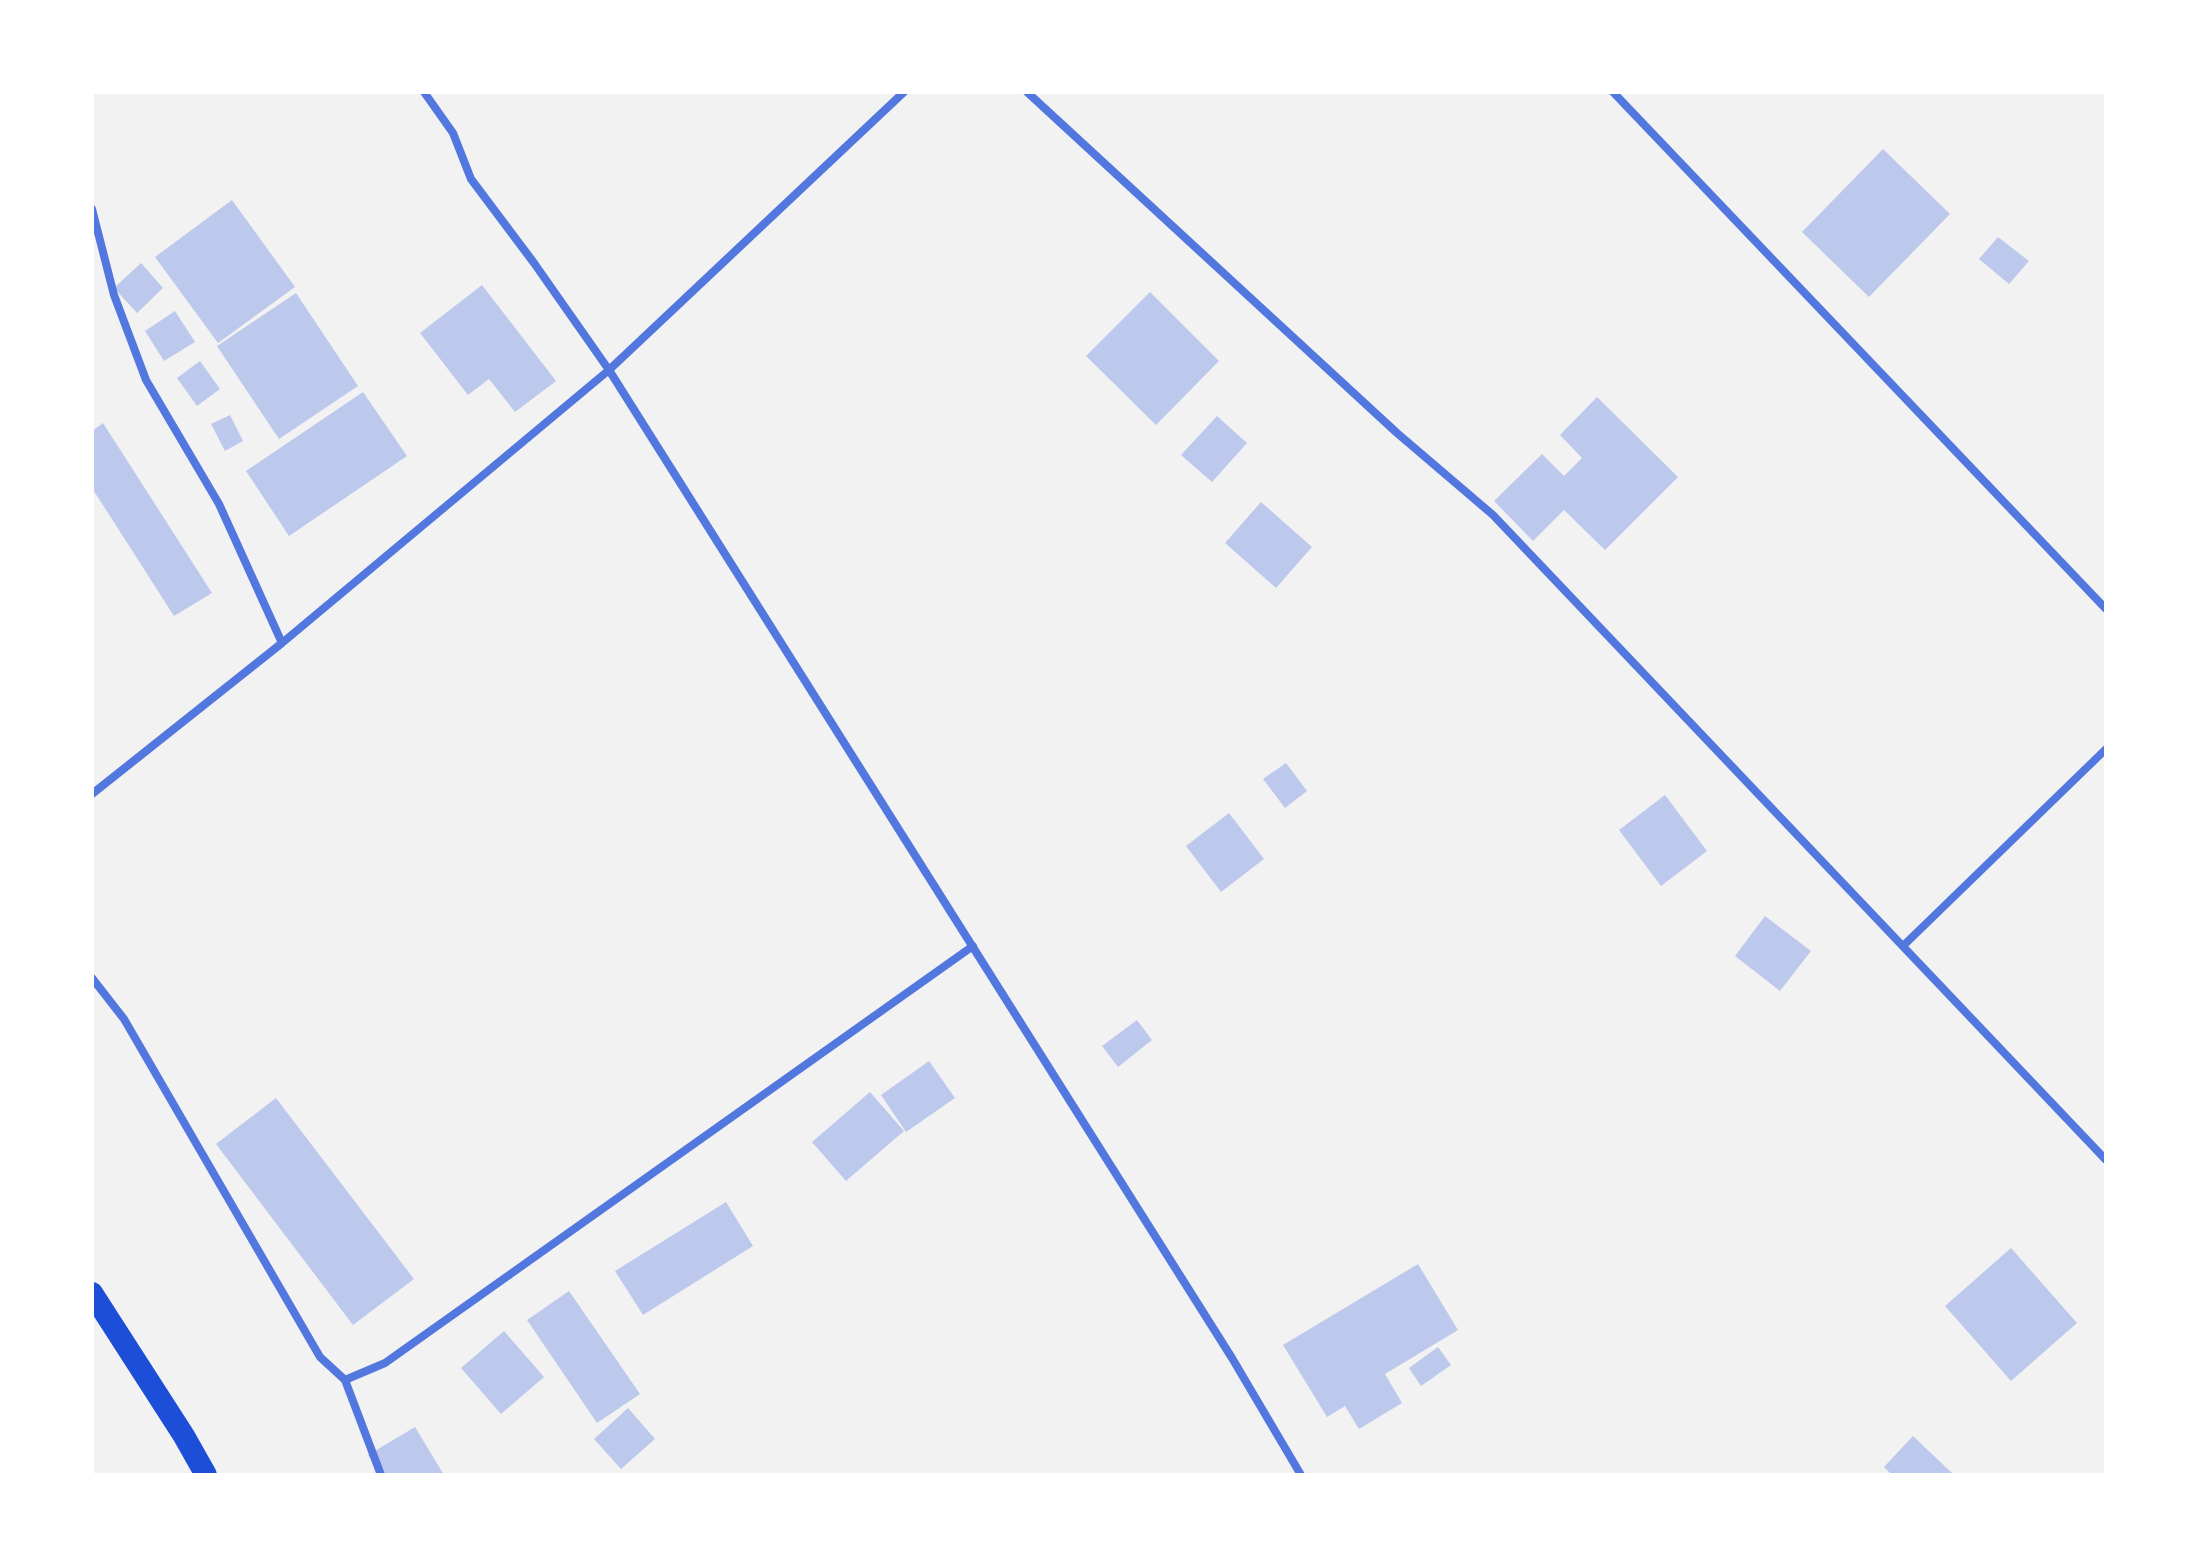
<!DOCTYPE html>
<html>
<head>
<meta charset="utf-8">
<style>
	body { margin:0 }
	#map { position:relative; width:2198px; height:1567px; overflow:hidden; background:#f2f2f2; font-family:Cabin,sans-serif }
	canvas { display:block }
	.frame { position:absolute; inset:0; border:94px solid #fff; pointer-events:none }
</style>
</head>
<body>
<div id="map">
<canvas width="2198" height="1567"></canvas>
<div class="frame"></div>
</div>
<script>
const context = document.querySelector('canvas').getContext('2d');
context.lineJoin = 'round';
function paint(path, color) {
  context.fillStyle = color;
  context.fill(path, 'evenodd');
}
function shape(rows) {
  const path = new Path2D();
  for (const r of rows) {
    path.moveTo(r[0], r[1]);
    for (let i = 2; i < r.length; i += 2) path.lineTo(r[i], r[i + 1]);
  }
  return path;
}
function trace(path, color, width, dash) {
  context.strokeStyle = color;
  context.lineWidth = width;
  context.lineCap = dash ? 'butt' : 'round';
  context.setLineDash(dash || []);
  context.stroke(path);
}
const building = shape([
	[1883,149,1950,214,1869,297,1802,232],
	[232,200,295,287,218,343,155,257],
	[1998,237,2029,261,2009,284,1979,259],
	[141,263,163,288,137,313,114,288],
	[482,285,556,381,515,412,489,379,468,395,420,333],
	[1150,292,1219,361,1156,425,1086,356],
	[296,293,358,386,279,439,217,346],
	[175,311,195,342,164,361,145,331],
	[200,361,220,389,197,406,177,378],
	[363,392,407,456,289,536,246,471],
	[1597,397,1678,477,1605,550,1564,510,1533,541,1494,501,1542,454,1564,476,1582,458,1560,435],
	[230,415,243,441,225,451,211,424],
	[1217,416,1247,443,1212,482,1181,455],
	[103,423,212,593,174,616,92,488,92,431],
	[1261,502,1312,547,1276,588,1225,543],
	[1286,763,1307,791,1285,808,1263,779],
	[1665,795,1707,851,1661,886,1619,830],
	[1229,813,1264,859,1221,892,1186,846],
	[1765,916,1811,951,1780,991,1735,956],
	[1137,1020,1152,1040,1118,1067,1102,1046],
	[929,1061,955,1098,906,1132,881,1095],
	[870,1092,904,1131,846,1181,812,1142],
	[276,1098,414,1279,353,1325,216,1144],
	[726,1202,753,1246,643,1315,615,1271],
	[2011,1248,2077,1323,2011,1381,1945,1306],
	[1418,1264,1458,1330,1385,1374,1402,1403,1359,1429,1345,1406,1327,1417,1283,1345],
	[569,1291,640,1394,597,1423,527,1320],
	[504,1331,544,1377,501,1414,461,1368],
	[1438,1347,1451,1365,1421,1386,1409,1368],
	[628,1408,655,1439,621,1469,594,1439],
	[415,1427,444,1475,381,1475,368,1455],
	[1913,1436,1952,1473,1950,1475,1892,1475,1884,1467]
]);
const minor = shape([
	[424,92,453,133,471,179,534,263,609,370,1232,1358,1301,1475],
	[1027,92,1397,433,1493,515,2106,1160],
	[1613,92,2106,609],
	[92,209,114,295,146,380,219,504,282,643],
	[92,794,282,643,609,370,904,92],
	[1903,946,2106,749],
	[92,978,124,1019,320,1357,345,1380,381,1475],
	[345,1380,385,1363,973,946]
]);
const trunk = shape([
	[92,1293,184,1436,206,1475]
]);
paint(building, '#bdc9ec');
trace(minor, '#5277de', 8);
trace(trunk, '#1d4ed8', 22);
</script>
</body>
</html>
